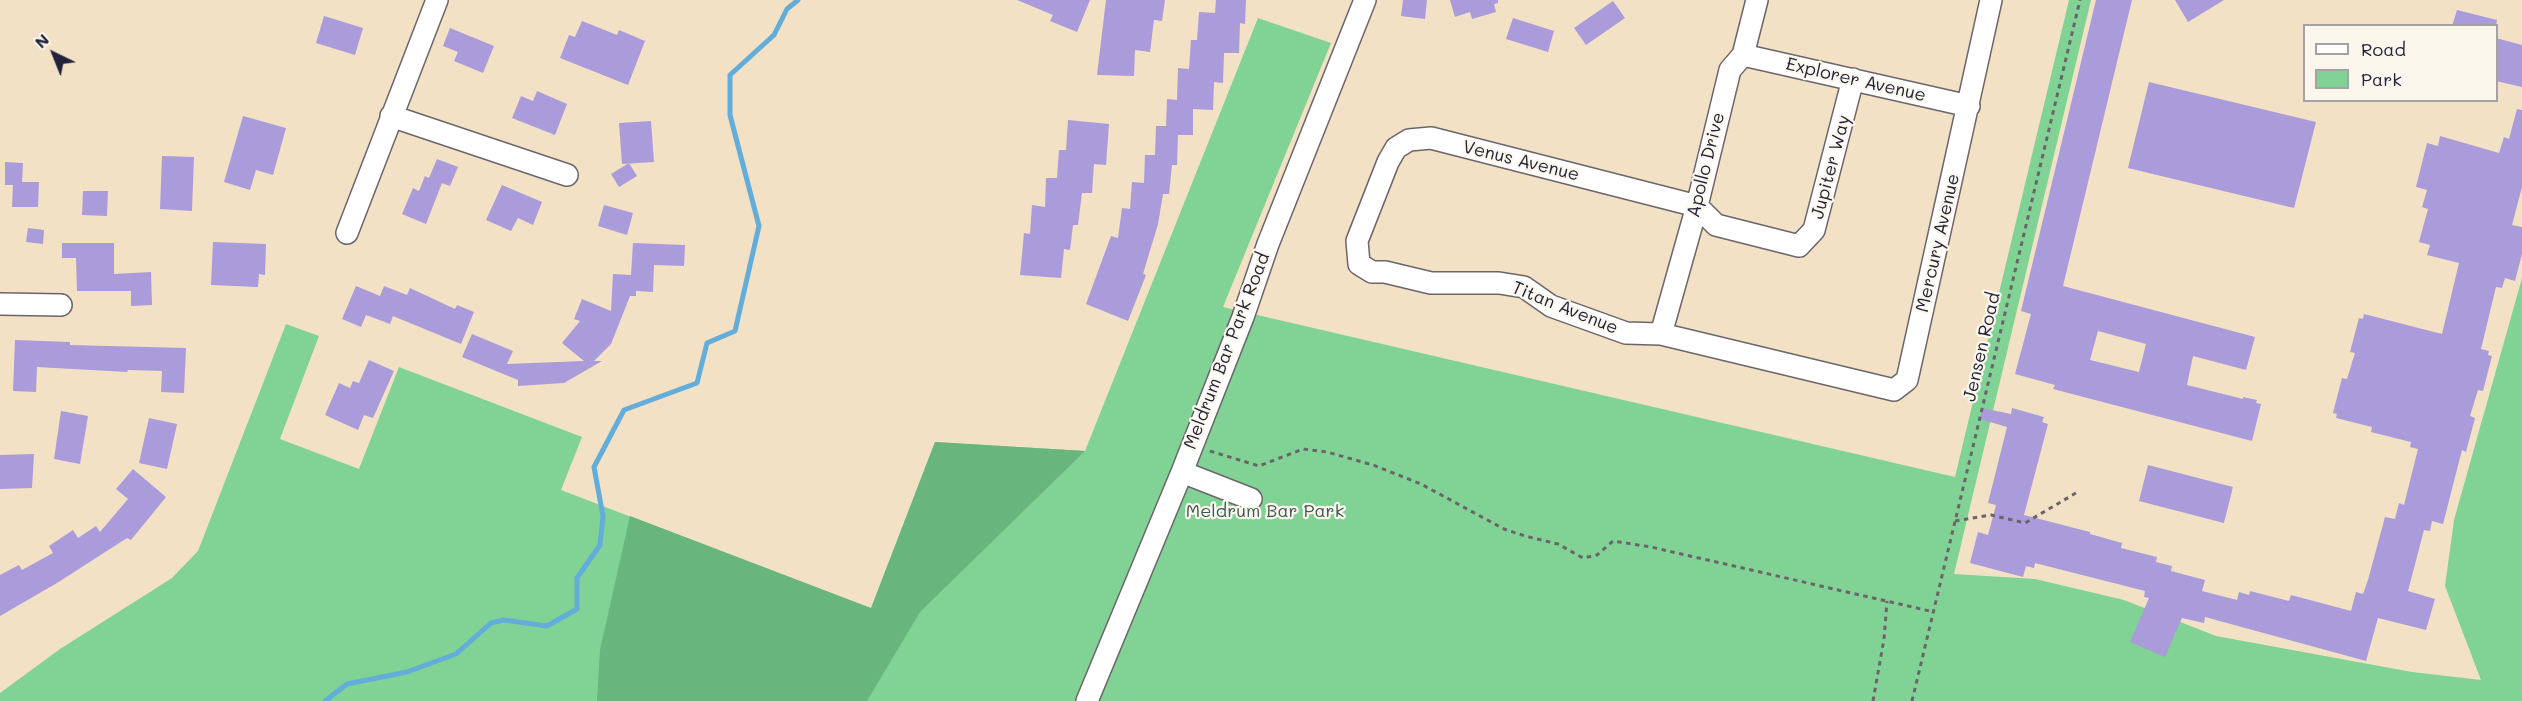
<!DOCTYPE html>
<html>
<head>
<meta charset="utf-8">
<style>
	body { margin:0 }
	#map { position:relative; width:2522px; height:701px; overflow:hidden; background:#f2e1c4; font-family:Mali,sans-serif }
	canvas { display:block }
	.legend { position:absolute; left:2303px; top:24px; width:195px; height:78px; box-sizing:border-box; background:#fbf7ec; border:2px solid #a4a2a5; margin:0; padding:8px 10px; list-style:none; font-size:18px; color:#22223b }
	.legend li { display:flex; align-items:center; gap:12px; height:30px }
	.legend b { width:30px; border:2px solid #a4a2a5 }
	.north { position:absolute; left:24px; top:24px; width:60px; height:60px; -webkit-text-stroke:4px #fbf7ec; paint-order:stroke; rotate:317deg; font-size:16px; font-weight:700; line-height:24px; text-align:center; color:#22223b }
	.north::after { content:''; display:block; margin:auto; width:21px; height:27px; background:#22223b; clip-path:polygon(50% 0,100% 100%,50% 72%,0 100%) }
</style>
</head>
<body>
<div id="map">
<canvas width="2522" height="701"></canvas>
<ul class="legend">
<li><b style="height:8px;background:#fff"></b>Road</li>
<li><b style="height:16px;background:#80d395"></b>Park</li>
</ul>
<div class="north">N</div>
</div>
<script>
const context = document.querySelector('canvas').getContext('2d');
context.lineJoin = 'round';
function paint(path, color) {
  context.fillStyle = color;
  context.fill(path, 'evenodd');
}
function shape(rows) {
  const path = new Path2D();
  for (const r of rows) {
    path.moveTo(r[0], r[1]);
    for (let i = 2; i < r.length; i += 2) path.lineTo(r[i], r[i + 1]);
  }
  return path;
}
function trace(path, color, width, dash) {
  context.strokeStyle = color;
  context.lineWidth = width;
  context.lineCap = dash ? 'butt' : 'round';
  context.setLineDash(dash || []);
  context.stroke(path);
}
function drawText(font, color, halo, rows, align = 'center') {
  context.font = font + ' Mali,sans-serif';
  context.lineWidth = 4.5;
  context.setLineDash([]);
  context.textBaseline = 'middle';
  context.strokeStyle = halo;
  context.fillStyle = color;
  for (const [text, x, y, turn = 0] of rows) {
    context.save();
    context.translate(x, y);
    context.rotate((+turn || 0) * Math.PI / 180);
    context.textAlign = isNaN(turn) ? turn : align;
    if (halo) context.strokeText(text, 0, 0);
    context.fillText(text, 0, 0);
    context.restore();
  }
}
const green = shape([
	[2069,0,2091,0,1954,574,2035,579,2124,600,2216,636,2412,672,2481,680,2445,586,2454,520,2522,278,2522,701,0,701,0,693,60,649,172,578,198,551,286,324,319,336,280,439,359,469,399,367,582,437,561,490,871,609,935,442,1085,451,1258,18,1331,43,1223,307,1955,477]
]);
const forest = shape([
	[935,442,1085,451,920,612,867,701,597,701,600,650,630,516,871,608]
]);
const stream = shape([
	[325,701,347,684,407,672,456,654,491,623,504,620,547,626,577,609,577,578,600,545,603,516,594,467,624,410,697,383,707,343,735,331,759,226,730,115,730,75,774,35,787,9,798,0]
]);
const building = shape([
	[1017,0,1090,0,1077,32,1050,21,1053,15],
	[1106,0,1165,0,1162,21,1154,20,1150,52,1135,50,1134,76,1097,75],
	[1216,0,1246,0,1245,24,1240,23,1239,53,1224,53,1223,83,1214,82,1213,110,1193,109,1193,135,1178,135,1177,165,1172,165,1169,194,1163,194,1158,224,1143,274,1146,275,1128,321,1086,304,1111,236,1118,238,1122,208,1130,209,1132,182,1144,183,1145,155,1155,155,1156,126,1166,126,1167,99,1177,100,1178,68,1189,69,1191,40,1197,40,1199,12,1215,13],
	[1403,0,1427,0,1425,19,1401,16],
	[1450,0,1498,0,1498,3,1494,4,1496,12,1472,19,1470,12,1455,17],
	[2096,0,2132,0,2063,286,2255,337,2246,370,2193,356,2187,385,2243,399,2243,397,2257,400,2256,403,2261,404,2252,441,2053,389,2055,385,2015,374,2031,314,2021,311],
	[2098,331,2146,344,2139,372,2090,360],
	[2175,0,2224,0,2188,22],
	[1613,1,1625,18,1586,45,1574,28],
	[2457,10,2497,20,2496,26,2452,26],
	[324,16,363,28,355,55,316,43],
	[1513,18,1554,31,1548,52,1506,39],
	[582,21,617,35,619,30,645,41,628,85,560,58,569,35,575,37],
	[450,28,494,46,483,73,454,61,458,52,443,46],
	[2496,38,2522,45,2522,87,2496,81],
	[2149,82,2316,122,2294,208,2128,168],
	[537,91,567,104,555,135,512,118,521,96,533,101],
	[2517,109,2522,110,2522,187,2512,225,2522,227,2522,254,2515,281,2505,278,2502,288,2496,287,2481,349,2489,351,2488,355,2492,356,2483,391,2478,390,2470,416,2475,418,2466,452,2462,450,2443,524,2432,521,2430,531,2424,530,2408,591,2435,599,2426,630,2378,618,2366,661,2205,617,2204,623,2182,618,2165,657,2130,642,2149,598,2144,597,2145,591,2035,563,2034,568,2026,566,2023,577,1970,563,1978,532,1988,535,1996,505,1988,503,2007,427,1980,419,1982,408,2011,414,2012,408,2044,417,2042,422,2048,424,2024,515,2090,532,2090,534,2122,543,2121,548,2157,557,2156,562,2172,566,2171,571,2205,580,2202,591,2237,600,2239,592,2249,595,2250,591,2289,601,2291,595,2351,611,2356,592,2363,594,2368,580,2385,517,2395,519,2399,503,2404,505,2418,449,2410,447,2411,442,2371,432,2372,427,2336,418,2337,414,2333,413,2342,378,2347,379,2355,353,2350,352,2359,318,2363,319,2364,314,2442,334,2459,263,2427,255,2430,245,2419,242,2428,209,2422,207,2427,190,2416,187,2427,143,2438,146,2440,136,2499,153,2504,137,2509,139],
	[243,116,286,128,273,175,256,170,250,190,224,182],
	[1068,120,1109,124,1106,165,1094,164,1092,193,1082,193,1078,225,1073,225,1070,250,1064,249,1061,278,1020,275,1024,233,1030,234,1032,205,1045,207,1046,178,1057,178,1059,150,1066,150],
	[651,121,654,162,622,164,619,123],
	[162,156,194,157,192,211,160,209],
	[437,159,458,167,450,186,442,183,426,224,402,214,413,188,419,191,425,176,429,178],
	[5,162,23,163,22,182,39,182,38,207,12,207,13,185,5,185],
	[629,163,637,176,619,187,611,174],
	[502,185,542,202,533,225,518,218,511,231,486,220],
	[83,191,108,191,107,216,82,215],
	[604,205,633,213,627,235,598,226],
	[28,228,44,230,43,244,26,242],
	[213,242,266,244,265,275,259,274,258,287,211,285],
	[62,243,114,243,114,274,151,272,152,305,131,306,131,291,77,291,76,258,62,258],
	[633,243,685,245,684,266,654,265,653,292,636,291,636,296,630,296,611,344,594,361,602,361,564,383,518,386,518,380,462,357,472,334,513,351,507,364,584,361,562,343,580,321,574,319,582,299,611,311,613,274,631,275],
	[356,286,380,296,384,286,407,295,410,288,455,309,457,305,474,312,461,344,393,316,390,324,366,315,361,327,342,319],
	[15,340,70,342,70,345,186,348,184,393,161,392,162,371,128,370,127,372,37,367,36,392,13,391],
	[369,360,394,371,373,418,364,415,358,430,325,415,339,383,350,388,353,381,359,383],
	[61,411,88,416,80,464,54,459],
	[149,418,177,424,167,469,139,463],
	[34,454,32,488,0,489,0,455],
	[2148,465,2233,487,2224,523,2139,501],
	[133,469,166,497,131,540,127,538,57,583,0,616,0,575,19,565,22,570,53,553,49,546,73,530,78,538,96,526,100,532,128,499,116,489]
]);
const path = shape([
	[1210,451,1259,466,1303,449,1327,452,1373,465,1421,484,1504,529,1525,536,1558,544,1583,558,1597,555,1613,541,1651,547,1934,612],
	[1955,521,1991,515,2025,523,2076,493],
	[1873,701,1884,639,1887,601],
	[1912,701,2080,0]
]);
const minor = shape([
	[1743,55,1969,106],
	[1853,79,1814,230,1799,246,1716,225,1697,206,1431,138,1409,140,1396,148,1388,162,1357,241,1359,264,1372,272,1385,272,1431,283,1499,283,1524,287,1551,306,1626,333,1661,334,1894,390,1907,380,1991,0],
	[391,116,567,175],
	[347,233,437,0],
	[0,304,61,305],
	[1661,334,1697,206,1730,70,1743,55,1757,0],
	[1182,472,1251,499],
	[1087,701,1182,472,1243,317,1268,244,1365,0]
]);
const streetNames = [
	["Explorer Avenue",1856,80,13],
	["Venus Avenue",1521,161,14],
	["Apollo Drive",1706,165,-76],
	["Jupiter Way",1831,167,-75],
	["Mercury Avenue",1938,243,-77],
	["Titan Avenue",1565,308,22],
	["Jensen Road",1982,347,-77],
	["Meldrum Bar Park Road",1227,351,-69]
];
const parkNames = [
	["Meldrum Bar Park",1265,511]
];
paint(green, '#80d395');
paint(forest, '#68b57e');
trace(stream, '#63addb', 5);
paint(building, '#aa9bdb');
trace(minor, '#6b656b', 24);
trace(path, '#6b656b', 3, [4.5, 4.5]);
trace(minor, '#fff', 21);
drawText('18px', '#22223b', '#fbf7ec', streetNames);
drawText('18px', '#3e5756', '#fbf7ec', parkNames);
</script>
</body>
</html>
